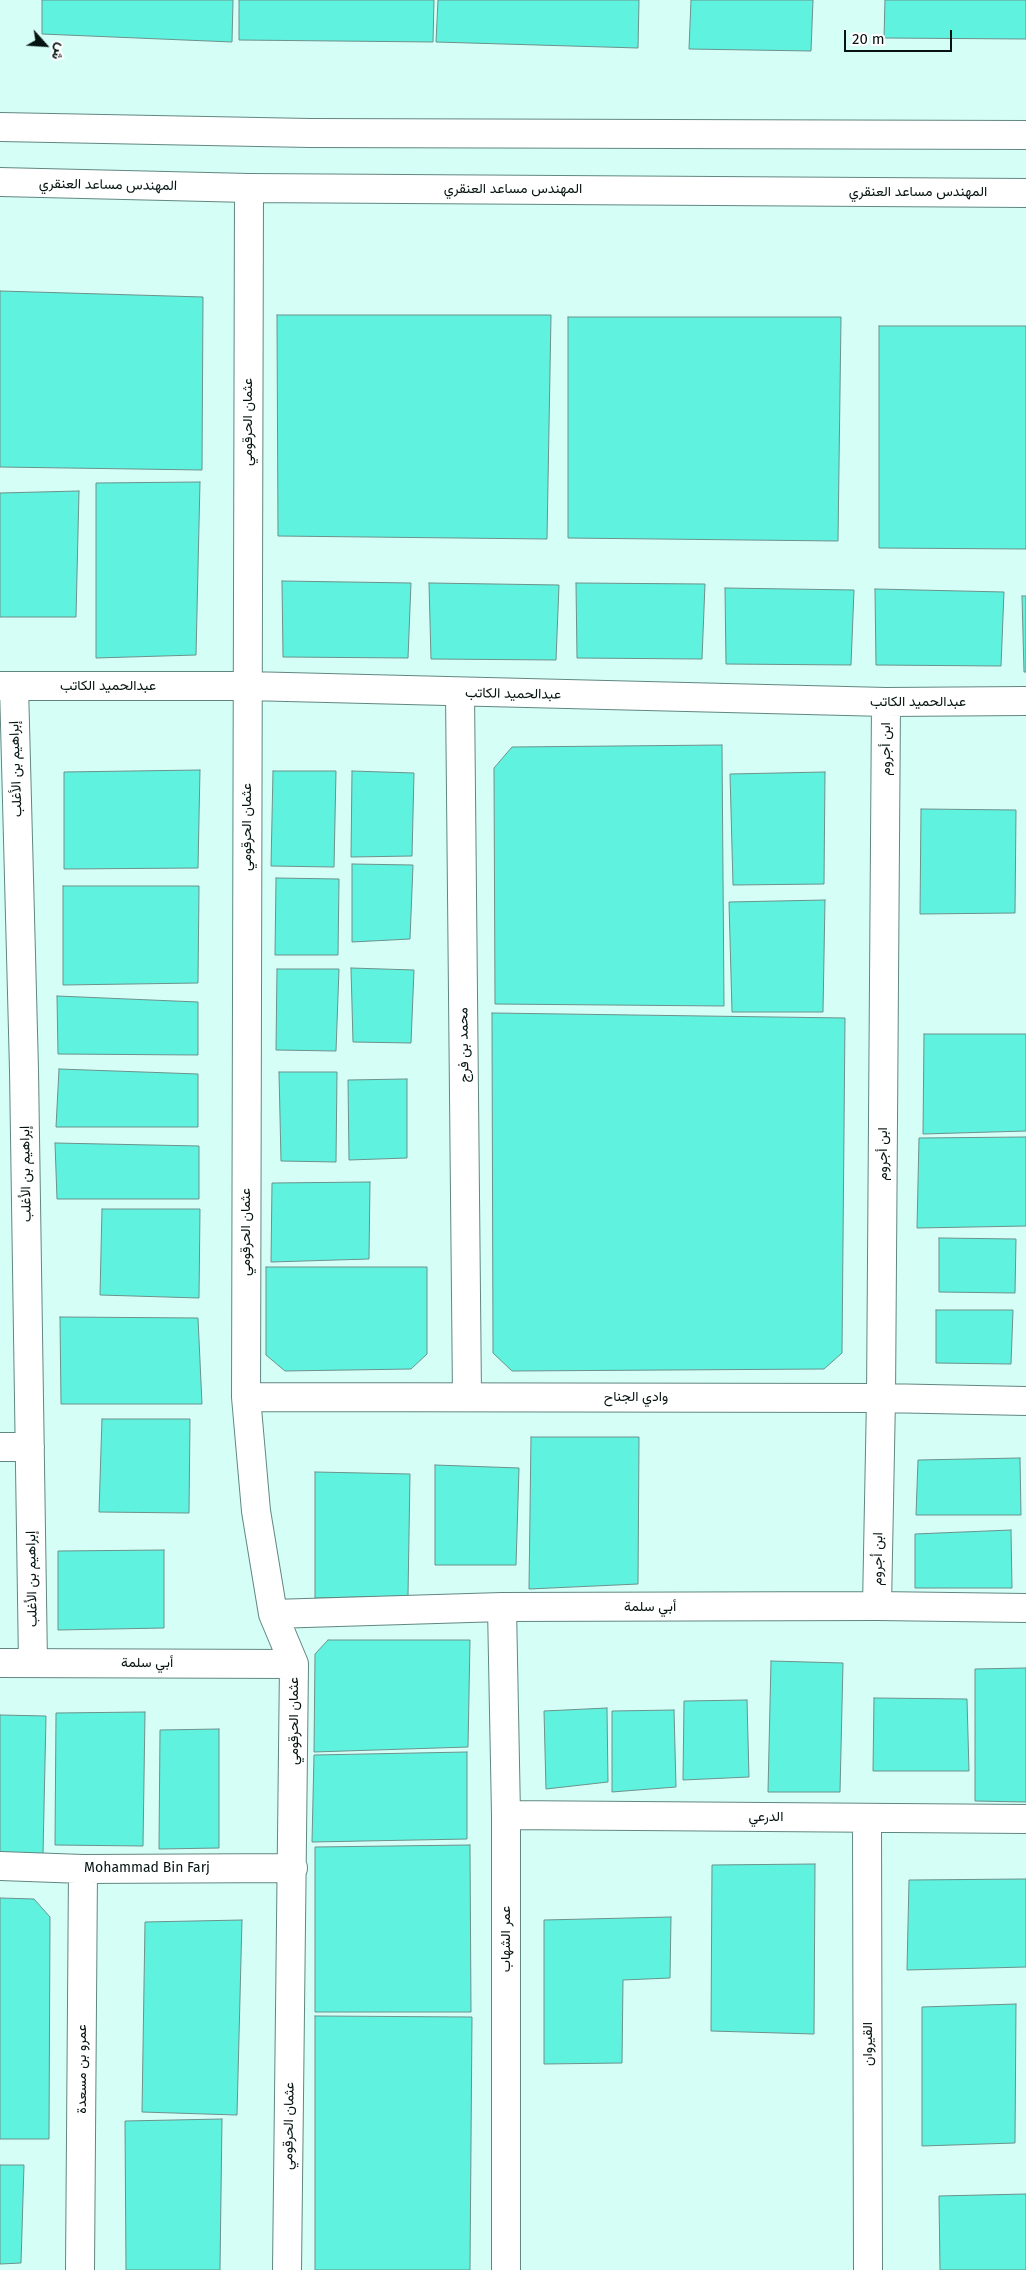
<!DOCTYPE html>
<html>
<head>
<meta charset="utf-8">
<style>
	body { margin:0 }
	#map { position:relative; width:1026px; height:2270px; overflow:hidden; background:#d5fef7; font-family:"Fira Sans",Vazirmatn,sans-serif }
	canvas { display:block }
	.north { position:absolute; left:20px; top:20px; width:50px; height:50px; -webkit-text-stroke:4px #fff; paint-order:stroke; rotate:116deg; font-size:14px; font-weight:700; line-height:20px; text-align:center; color:#051311 }
	.north::after { content:''; display:block; margin:auto; width:18px; height:22px; background:#051311; clip-path:polygon(50% 0,100% 100%,50% 72%,0 100%) }
	.scale { position:absolute; left:844px; top:30px; width:108px; height:22px; box-sizing:border-box; border:2px solid #051311; border-top:0; padding-left:6px; font-size:15px; line-height:18px; white-space:nowrap; color:#051311; -webkit-text-stroke:4px #fff; paint-order:stroke }
</style>
</head>
<body>
<div id="map">
<canvas width="1026" height="2270"></canvas>
<div class="north">ش</div>
<div class="scale">20 m</div>
</div>
<script>
const context = document.querySelector('canvas').getContext('2d');
context.lineJoin = 'round';
function paint(path, color) {
  context.fillStyle = color;
  context.fill(path, 'evenodd');
}
function shape(rows) {
  const path = new Path2D();
  for (const r of rows) {
    path.moveTo(r[0], r[1]);
    for (let i = 2; i < r.length; i += 2) path.lineTo(r[i], r[i + 1]);
  }
  return path;
}
function trace(path, color, width, dash) {
  context.strokeStyle = color;
  context.lineWidth = width;
  context.lineCap = dash ? 'butt' : 'round';
  context.setLineDash(dash || []);
  context.stroke(path);
}
function drawText(font, color, halo, rows, align = 'center') {
  context.font = font + ' "Fira Sans",Vazirmatn,sans-serif';
  context.lineWidth = 4;
  context.setLineDash([]);
  context.textBaseline = 'middle';
  context.strokeStyle = halo;
  context.fillStyle = color;
  for (const [text, x, y, turn = 0] of rows) {
    context.save();
    context.translate(x, y);
    context.rotate((+turn || 0) * Math.PI / 180);
    context.textAlign = isNaN(turn) ? turn : align;
    if (halo) context.strokeText(text, 0, 0);
    context.fillText(text, 0, 0);
    context.restore();
  }
}
const building = shape([
	[42,0,233,0,232,42,42,34,42,0],
	[239,0,434,0,433,42,239,40,239,0],
	[438,0,639,0,638,48,436,42,438,0],
	[691,0,813,0,811,51,689,49,691,0],
	[885,0,1026,0,1026,39,884,38,885,0],
	[0,291,203,297,202,470,0,467,0,291],
	[277,315,551,315,547,539,278,536,277,315],
	[568,317,841,317,838,541,568,538,568,317],
	[879,326,1026,326,1026,549,879,548,879,326],
	[200,482,196,655,96,658,96,483,200,482],
	[79,491,76,617,0,617,0,493,79,491],
	[282,581,411,583,408,658,283,657,282,581],
	[429,583,559,585,556,660,431,659,429,583],
	[576,583,705,584,702,659,577,658,576,583],
	[725,588,854,590,851,665,726,664,725,588],
	[875,589,1004,592,1001,666,876,665,875,589],
	[1022,596,1026,596,1026,672,1024,672,1022,596],
	[722,745,724,1006,495,1004,494,768,512,747,722,745],
	[200,770,198,868,64,869,64,772,200,770],
	[273,771,336,771,334,867,271,866,273,771],
	[352,771,414,773,412,856,351,857,352,771],
	[825,772,824,884,733,885,730,774,825,772],
	[921,809,1016,810,1015,913,920,914,921,809],
	[352,864,413,865,410,939,352,942,352,864],
	[276,878,339,879,338,955,275,955,276,878],
	[63,886,199,886,198,983,63,985,63,886],
	[825,900,823,1012,732,1012,729,902,825,900],
	[351,968,414,970,411,1043,353,1042,351,968],
	[277,969,339,969,336,1051,276,1050,277,969],
	[57,996,198,1002,198,1055,58,1054,57,996],
	[492,1013,845,1018,842,1353,824,1369,512,1371,493,1353,492,1013],
	[924,1034,1026,1034,1026,1131,923,1134,924,1034],
	[59,1069,198,1074,198,1127,56,1127,59,1069],
	[279,1072,337,1072,336,1162,281,1161,279,1072],
	[407,1079,407,1158,349,1160,348,1080,407,1079],
	[1026,1137,1026,1226,917,1228,919,1138,1026,1137],
	[55,1143,199,1146,199,1199,57,1199,55,1143],
	[370,1182,369,1259,271,1262,272,1183,370,1182],
	[102,1209,200,1209,199,1298,100,1295,102,1209],
	[939,1238,1016,1239,1015,1293,939,1292,939,1238],
	[266,1267,427,1267,427,1354,411,1369,285,1371,266,1355,266,1267],
	[936,1310,1013,1310,1011,1364,936,1363,936,1310],
	[60,1317,198,1318,202,1404,61,1404,60,1317],
	[102,1419,190,1419,189,1513,99,1512,102,1419],
	[531,1437,639,1437,638,1584,529,1589,531,1437],
	[1020,1458,1021,1515,916,1515,918,1460,1020,1458],
	[435,1465,519,1468,516,1565,435,1565,435,1465],
	[315,1472,410,1474,408,1596,315,1598,315,1472],
	[1011,1530,1012,1588,915,1588,915,1534,1011,1530],
	[164,1550,164,1628,58,1630,58,1551,164,1550],
	[328,1640,470,1640,468,1747,314,1752,315,1654,328,1640],
	[771,1661,843,1663,840,1792,768,1792,771,1661],
	[1026,1668,1026,1802,975,1801,975,1669,1026,1668],
	[874,1698,967,1699,969,1771,873,1771,874,1698],
	[747,1700,749,1777,683,1780,684,1701,747,1700],
	[607,1708,608,1782,546,1789,544,1711,607,1708],
	[674,1710,676,1787,612,1792,612,1711,674,1710],
	[145,1712,143,1846,55,1845,56,1713,145,1712],
	[0,1715,46,1716,43,1854,0,1853,0,1715],
	[219,1729,219,1848,159,1849,160,1730,219,1729],
	[467,1752,467,1839,312,1842,314,1755,467,1752],
	[470,1845,471,2012,315,2012,315,1847,470,1845],
	[815,1864,814,2034,711,2031,712,1865,815,1864],
	[1026,1879,1026,1967,907,1970,909,1880,1026,1879],
	[0,1898,34,1899,50,1917,49,2139,0,2139,0,1898],
	[671,1917,670,1978,623,1980,622,2063,544,2064,544,1920,671,1917],
	[242,1920,237,2115,142,2112,145,1922,242,1920],
	[1016,2004,1015,2143,922,2146,922,2007,1016,2004],
	[315,2016,472,2017,470,2270,315,2270,315,2016],
	[222,2119,220,2270,126,2270,125,2121,222,2119],
	[0,2165,24,2165,21,2263,0,2264,0,2165],
	[1026,2194,1026,2270,940,2270,939,2196,1026,2194]
]);
const minor = shape([
	[0,127,310,133,1026,135],
	[0,182,249,188,1026,193],
	[249,188,246,1397,256,1511,273,1614,294,1664,287,2270],
	[0,686,247,686,886,702,1026,701],
	[14,686,24,1070,33,1663],
	[460,693,467,1396],
	[246,1397,881,1398,1026,1401],
	[0,1447,30,1447],
	[877,1606,881,1398,886,702],
	[502,1607,506,1815,506,2270],
	[273,1614,502,1607,877,1606,1026,1608],
	[0,1663,294,1664],
	[506,1815,1026,1819],
	[867,1818,868,2270],
	[0,1866,83,1869,293,1868],
	[80,2270,83,1869]
]);
const streetNames = [
	["المهندس مساعد العنقري",108,185,1],
	["المهندس مساعد العنقري",513,189],
	["المهندس مساعد العنقري",918,192],
	["عثمان الحرقومي",248,422,-90],
	["عبدالحميد الكاتب",108,686],
	["عبدالحميد الكاتب",513,694,1],
	["عبدالحميد الكاتب",918,702],
	["ابن أجروم",886,749,-90],
	["إبراهيم بن الأغلب",16,769,-92],
	["عثمان الحرقومي",247,827,-90],
	["محمد بن فرج",464,1045,-91],
	["ابن أجروم",883,1154,-90],
	["إبراهيم بن الأغلب",26,1174,-91],
	["عثمان الحرقومي",246,1232,-90],
	["وادي الجناح",636,1397],
	["ابن أجروم",878,1559,-89],
	["إبراهيم بن الأغلب",32,1579,-91],
	["أبي سلمة",650,1607],
	["أبي سلمة",147,1663],
	["عثمان الحرقومي",294,1721,-90],
	["الدرعي",766,1817],
	["Mohammad Bin Farj",147,1868],
	["عمر الشهاب",506,1939,-90],
	["القيروان",868,2044,-90],
	["عمرو بن مسعدة",82,2069,-90],
	["عثمان الحرقومي",289,2126,-89]
];
paint(building, '#5ef2df');
trace(building, '#6c928c', 1);
trace(minor, '#618780', 30);
trace(minor, '#fff', 28);
drawText('14px', '#051311', '#fff', streetNames);
</script>
</body>
</html>
